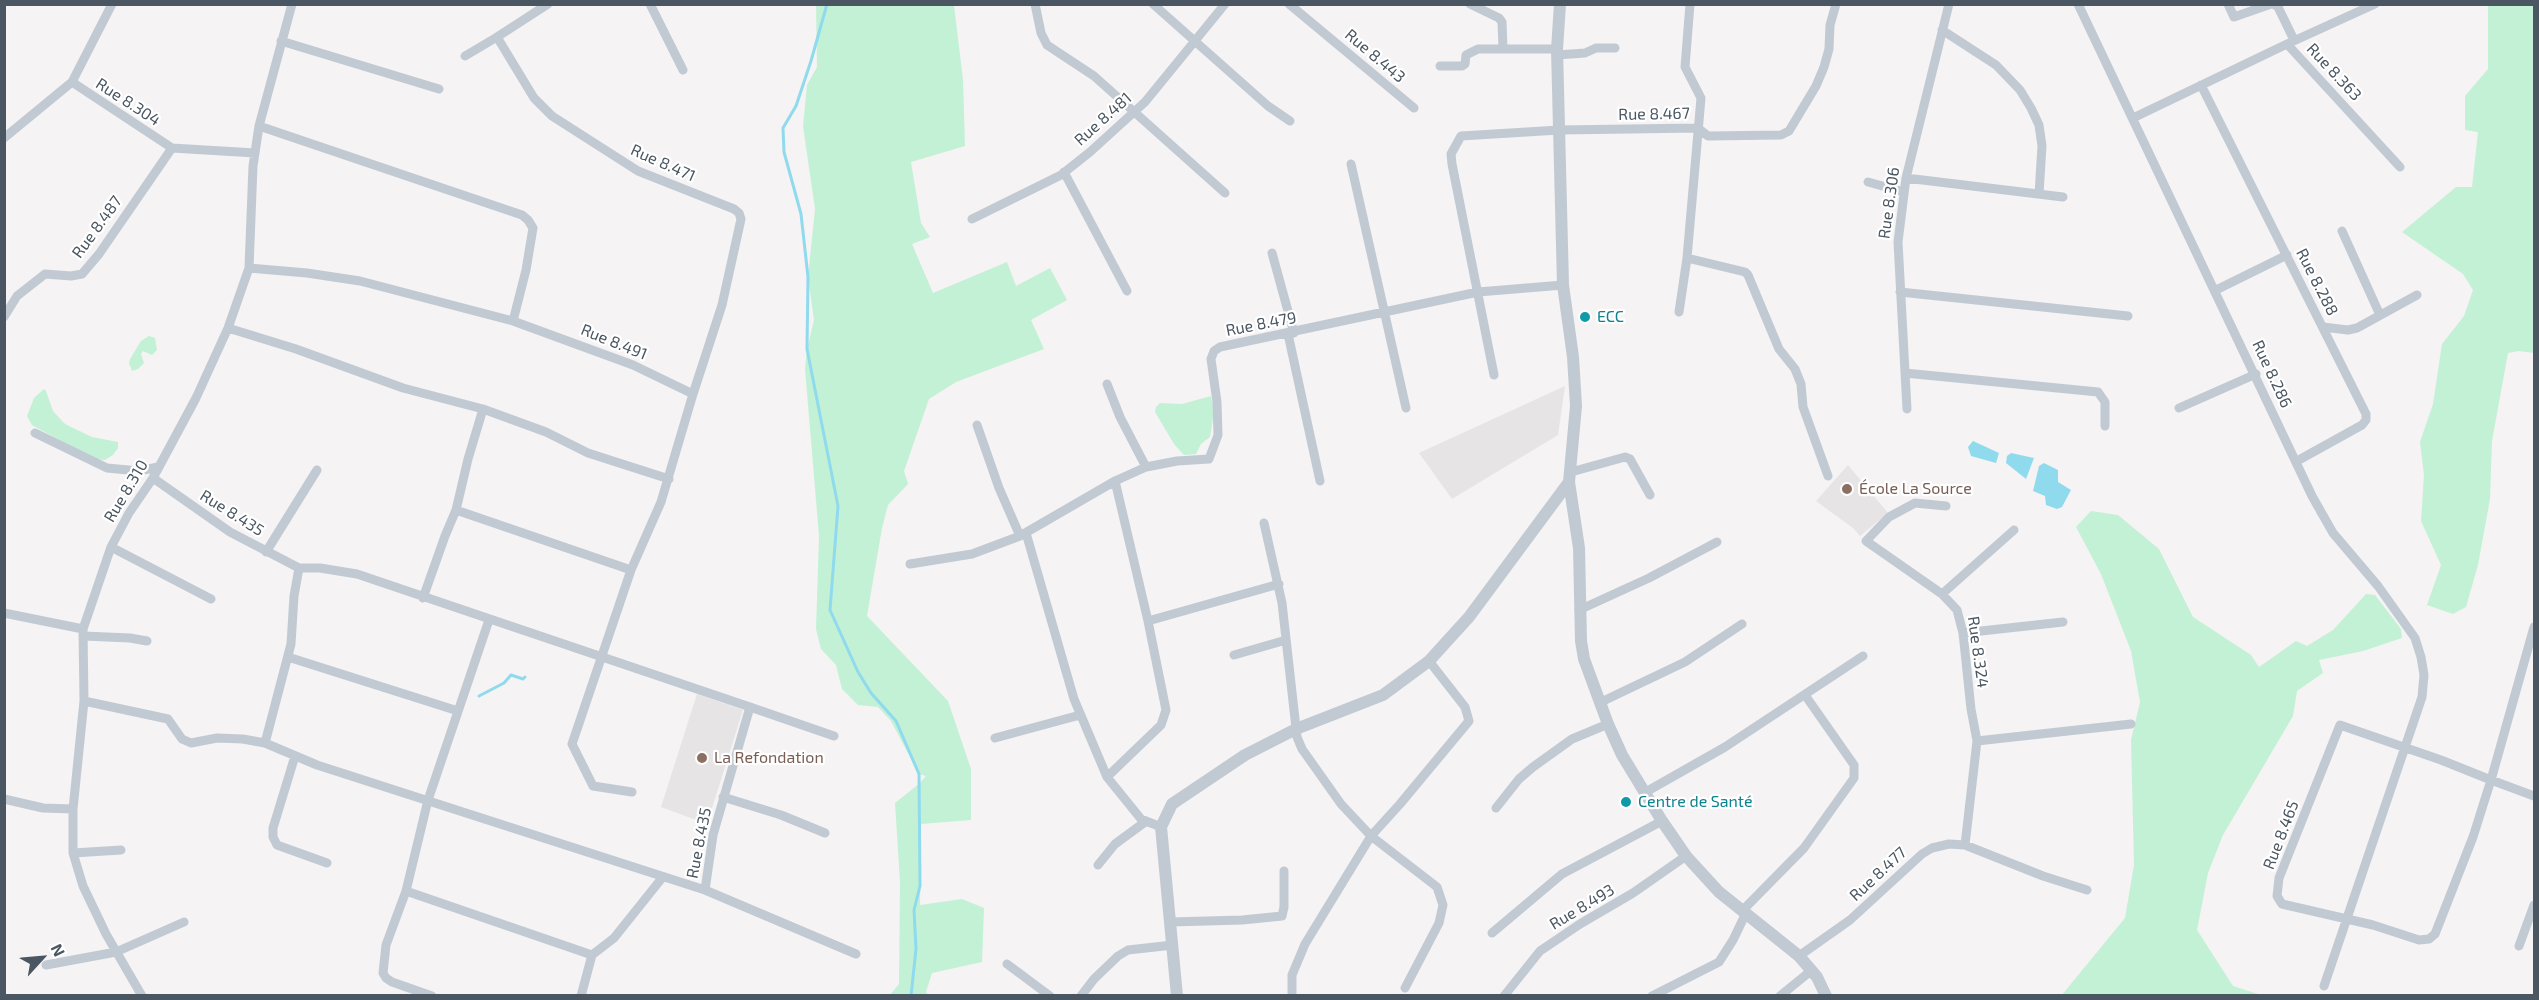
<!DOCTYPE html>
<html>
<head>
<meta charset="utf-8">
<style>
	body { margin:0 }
	#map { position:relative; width:2539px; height:1000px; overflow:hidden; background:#f5f3f3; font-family:"Exo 2",sans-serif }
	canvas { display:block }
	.frame { position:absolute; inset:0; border:6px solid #4a5661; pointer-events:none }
	.north { position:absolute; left:12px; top:928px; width:60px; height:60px; -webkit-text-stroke:4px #fff; paint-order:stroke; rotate:64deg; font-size:16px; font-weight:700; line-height:24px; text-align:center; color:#4a5661 }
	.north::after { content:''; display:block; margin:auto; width:21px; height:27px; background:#4a5661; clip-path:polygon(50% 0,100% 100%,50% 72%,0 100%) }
</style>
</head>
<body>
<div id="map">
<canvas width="2539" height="1000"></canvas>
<div class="frame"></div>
<div class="north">N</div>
</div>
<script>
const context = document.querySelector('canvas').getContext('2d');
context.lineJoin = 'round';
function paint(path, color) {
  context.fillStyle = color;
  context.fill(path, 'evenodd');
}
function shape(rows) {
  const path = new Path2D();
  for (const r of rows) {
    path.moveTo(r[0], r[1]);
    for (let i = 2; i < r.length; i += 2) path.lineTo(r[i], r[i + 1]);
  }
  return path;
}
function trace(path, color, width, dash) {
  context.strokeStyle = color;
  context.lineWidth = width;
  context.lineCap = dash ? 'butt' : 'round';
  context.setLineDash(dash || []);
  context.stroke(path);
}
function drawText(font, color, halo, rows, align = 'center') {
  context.font = font + ' "Exo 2",sans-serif';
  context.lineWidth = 4.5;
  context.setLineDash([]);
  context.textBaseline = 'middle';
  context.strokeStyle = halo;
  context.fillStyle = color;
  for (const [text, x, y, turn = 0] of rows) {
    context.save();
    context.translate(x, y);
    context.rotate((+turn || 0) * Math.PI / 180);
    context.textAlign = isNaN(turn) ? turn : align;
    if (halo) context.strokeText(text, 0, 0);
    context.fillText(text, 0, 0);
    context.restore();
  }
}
const education = shape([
	[1565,386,1558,435,1452,499,1419,453],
	[1848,465,1888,513,1860,536,1853,528,1816,501],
	[697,694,743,710,707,824,661,807]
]);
const green = shape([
	[816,5,954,5,963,80,965,146,911,162,921,223,930,237,912,244,933,293,1007,262,1016,286,1050,268,1067,300,1031,320,1044,349,956,382,929,399,904,471,908,484,888,505,882,528,867,616,948,701,971,769,971,820,921,824,920,905,962,899,984,908,982,962,932,973,926,992,928,995,890,995,899,984,900,882,895,803,920,783,926,776,919,774,891,721,878,707,858,705,842,689,836,665,821,649,816,629,819,536,805,369,807,349,814,320,808,277,815,209,803,126,807,85,817,67],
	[2488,5,2534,5,2534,353,2519,351,2508,353,2492,441,2490,499,2478,565,2466,607,2453,614,2427,605,2441,565,2421,521,2424,475,2420,442,2433,404,2442,344,2464,316,2473,290,2463,274,2402,232,2456,187,2472,187,2478,132,2465,130,2465,96,2488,69],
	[149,336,155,338,157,350,152,355,143,351,141,354,144,363,138,369,132,371,129,363,130,359,141,341],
	[44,389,46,391,53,411,65,424,92,437,118,442,118,448,113,455,105,460,93,459,32,425,27,416,34,398],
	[1211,396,1214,412,1210,437,1201,444,1196,454,1184,455,1174,444,1155,412,1156,407,1160,403,1182,404],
	[2091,511,2118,515,2159,549,2193,617,2251,655,2259,667,2296,641,2307,646,2333,630,2366,594,2375,595,2401,629,2402,638,2363,651,2319,660,2323,673,2297,691,2293,716,2223,835,2208,873,2197,930,2233,986,2261,995,2061,996,2125,918,2134,865,2131,740,2140,702,2131,651,2101,574,2076,527]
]);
const water = shape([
	[1973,441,1999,453,1996,463,1971,456,1968,447],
	[2011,453,2034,458,2026,479,2006,463,2007,456],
	[2044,463,2058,470,2058,482,2071,490,2062,507,2057,509,2046,505,2045,496,2033,491,2039,466]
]);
const stream = shape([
	[827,4,811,61,796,106,783,128,784,152,801,214,808,277,807,349,838,506,830,610,858,672,871,693,896,721,919,774,920,886,914,910,916,949,911,996],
	[479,696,504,683,511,675,523,679,525,677]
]);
const minor = shape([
	[112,4,72,82,172,148,255,153],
	[548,4,497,37,534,98,552,116,638,171,734,209,739,213,741,219,722,305,693,394],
	[650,4,683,70],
	[1035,4,1041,33,1047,45,1094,76,1225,193],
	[1153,4,1268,106,1290,121],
	[1289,4,1414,108],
	[1470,4,1499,18,1502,22,1503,49],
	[2078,4,2312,496,2333,533,2378,586,2415,638,2421,657,2424,675,2422,697,2324,986],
	[2228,4,2234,17,2271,4],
	[2273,4,2278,7,2294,40],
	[1942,30,1996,65,2020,90,2031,108,2039,125,2042,146,2039,194],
	[281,41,439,89],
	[2287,44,2375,4],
	[1557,55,1585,53,1596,48,1615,48],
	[465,56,497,37],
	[1440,66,1462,66,1465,64,1466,55,1478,49,1557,49],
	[2201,85,2366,414,2366,420,2362,425,2297,461],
	[2133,118,2287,44,2400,167],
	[259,126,522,215,528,220,533,228,526,270,513,321],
	[4,138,72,82],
	[1351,164,1406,408],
	[1064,172,1127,291],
	[1906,178,2063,197],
	[1868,182,1904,192],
	[972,219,1061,175,1090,152,1145,102,1225,4],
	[2342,231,2380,315],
	[1272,253,1294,333],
	[1687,258,1745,272,1748,275,1779,349,1795,369,1801,384,1803,407,1828,476],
	[249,268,307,273,360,281,513,321,633,365,693,394,661,502,631,570,572,744,593,786,632,792],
	[2216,290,2287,255],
	[1900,292,2128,316],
	[1679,312,1687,258,1701,98,1685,67,1690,4],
	[4,317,17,296,45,274,71,276,82,274,99,254,172,148],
	[2323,327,2348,330,2357,328,2417,295],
	[228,328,296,349,403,388,483,409,546,432,588,453,669,479],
	[1288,334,1320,481],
	[1905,373,2098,392,2105,402,2105,426],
	[1494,375,1452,164,1451,154,1461,136,1559,130,1698,128,1708,136,1781,135,1789,131,1816,86,1824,67,1829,49,1830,25,1836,4],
	[1107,384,1120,417,1146,467],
	[2179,408,2256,374],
	[1907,409,1898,242,1906,178,1949,4],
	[977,425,999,488,1020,536],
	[35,433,107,468,139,471,158,467],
	[1571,472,1625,457,1630,459,1650,495],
	[153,478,230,532,299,568,294,596,291,644,265,743,317,765,705,890,713,835,750,707,357,574,320,568,299,568],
	[1946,506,1915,503,1889,517,1866,541,1942,594,1957,610,1963,633,1971,709,1977,741,1965,845],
	[456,510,631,570],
	[1264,523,1282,603,1297,737,1302,749,1341,804,1371,836,1400,804,1469,721,1465,707,1429,661],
	[1026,533,1074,699,1107,777,1141,819,1161,827],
	[111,547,211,599],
	[266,552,317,470],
	[910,564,972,554,1020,536,1115,481,1146,467,1177,461,1209,459,1218,435,1217,402,1211,359,1214,351,1220,347,1478,292,1563,285],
	[1942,594,2014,530],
	[423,598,445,536,456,510,468,459,483,409],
	[1579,610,1649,578,1717,542],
	[4,613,83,629],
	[489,620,428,800,406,891,592,955,614,938,662,878],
	[1148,621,1279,584],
	[2534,627,2491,780,2473,837,2435,934,2429,939,2419,940,2373,925,2282,904,2277,896,2279,878,2340,725,2441,760,2491,780,2534,796],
	[1963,633,2063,622],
	[84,636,130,638,147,641],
	[1234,655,1286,640],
	[288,657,458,711],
	[84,701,168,719,182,739,191,743,217,738,243,739,265,743],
	[1599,703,1685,662,1742,624],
	[750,707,834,736],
	[995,738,1080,715],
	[1977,741,2131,724],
	[295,756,273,828,273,837,277,845,327,863],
	[1107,777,1161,725,1166,710,1148,621,1115,481],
	[1644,793,1725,747,1863,656],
	[723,797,781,815,825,833],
	[4,799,43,808,73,809],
	[1496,808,1519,779,1533,767,1572,739,1608,724],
	[73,853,121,850],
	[1098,865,1115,844,1145,822],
	[705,890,856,954],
	[406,891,386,945,383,973,386,978,392,982,432,996],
	[1742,911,1804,848,1854,778,1854,765,1805,695],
	[1171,922,1242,920,1282,916,1284,907,1284,871],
	[1492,933,1562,874,1662,821],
	[2519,946,2534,905],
	[1799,956,1850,920,1922,854,1932,848,1949,844,1965,845,2043,876,2087,890],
	[1007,964,1050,996],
	[46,965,116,952,184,922],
	[142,996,106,934,83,886,73,853,73,809,84,701,83,629,111,547,129,513,153,478,196,398,228,328,249,268,253,166,259,126,292,4],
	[581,996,592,955],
	[1081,996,1094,979,1118,956,1128,950,1173,945],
	[1292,996,1292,975,1305,944,1371,836,1437,887,1443,905,1439,923,1405,988],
	[1504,996,1540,951,1580,924,1633,893,1686,856],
	[1652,996,1719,962,1733,940,1746,913],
	[1780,996,1812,970]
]);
const tertiary = shape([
	[1569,482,1579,548,1581,641,1584,659,1608,724,1622,755,1662,821,1686,856,1719,892,1799,956,1817,977,1826,996],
	[1177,996,1161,827,1172,804,1245,755,1296,729,1383,695,1429,661,1469,617,1569,482,1576,406,1573,357,1563,285,1557,49,1560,4]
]);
const markers = [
	[1585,317,6,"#0f9aa8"],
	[1847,489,6,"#8d6e63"],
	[702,758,6,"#8d6e63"],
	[1626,802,6,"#0f9aa8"]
];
const streetNames = [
	["Rue 8.443",1375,56,40],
	["Rue 8.363",2334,72,47],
	["Rue 8.304",128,102,33],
	["Rue 8.467",1654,114,-1],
	["Rue 8.481",1103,119,-42],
	["Rue 8.471",663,163,24],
	["Rue 8.306",1889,203,-82],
	["Rue 8.487",97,227,-54],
	["Rue 8.288",2317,282,63],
	["Rue 8.479",1261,324,-11],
	["Rue 8.491",614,342,22],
	["Rue 8.286",2272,374,65],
	["Rue 8.310",126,491,-59],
	["Rue 8.435",232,513,32],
	["Rue 8.324",1978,652,82],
	["Rue 8.465",2281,835,-69],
	["Rue 8.435",699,843,-79],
	["Rue 8.477",1878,874,-43],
	["Rue 8.493",1582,907,-31]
];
const cultureNames = [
	["ECC",1597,317],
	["Centre de Santé",1638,802]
];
const educationNames = [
	["École La Source",1859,489],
	["La Refondation",714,758]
];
paint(education, '#e6e4e5');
paint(green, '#c3f1d5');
paint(water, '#90daee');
trace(stream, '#90daee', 3);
trace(minor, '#c1cad2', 9);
trace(tertiary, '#c1cad2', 12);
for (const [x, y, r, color] of markers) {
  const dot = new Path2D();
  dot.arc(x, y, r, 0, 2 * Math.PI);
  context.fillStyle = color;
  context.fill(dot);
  trace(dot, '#fff', 2);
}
drawText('16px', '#4a5661', '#fff', streetNames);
drawText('16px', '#0d838f', '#fff', cultureNames, 'left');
drawText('16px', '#785e54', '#fff', educationNames, 'left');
</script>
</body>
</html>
